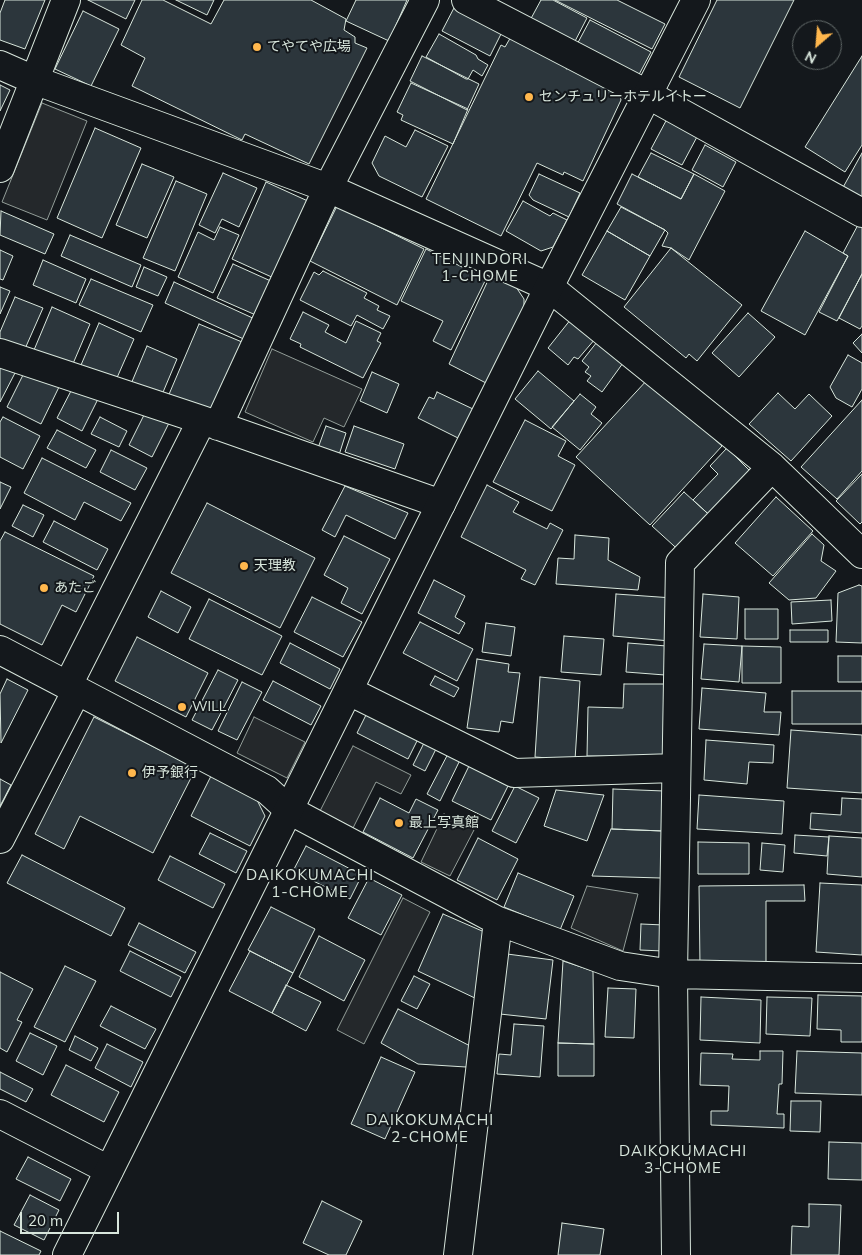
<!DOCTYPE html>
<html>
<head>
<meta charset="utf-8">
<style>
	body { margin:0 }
	#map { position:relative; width:862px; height:1255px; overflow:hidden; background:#14181c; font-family:Mulish,sans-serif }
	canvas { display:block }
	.north { position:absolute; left:792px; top:20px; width:50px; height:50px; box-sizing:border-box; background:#14181c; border:1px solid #626a69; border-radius:50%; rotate:207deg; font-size:14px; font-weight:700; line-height:20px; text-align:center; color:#d8e6dc }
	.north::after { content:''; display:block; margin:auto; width:18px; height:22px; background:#ffb74d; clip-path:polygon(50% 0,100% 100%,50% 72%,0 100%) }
	.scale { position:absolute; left:20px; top:1212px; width:99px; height:22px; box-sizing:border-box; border:2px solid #d8e6dc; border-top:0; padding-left:6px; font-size:15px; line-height:18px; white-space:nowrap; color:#d8e6dc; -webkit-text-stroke:4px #14181c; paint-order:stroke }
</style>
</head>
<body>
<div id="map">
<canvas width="862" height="1255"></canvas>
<div class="north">N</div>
<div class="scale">20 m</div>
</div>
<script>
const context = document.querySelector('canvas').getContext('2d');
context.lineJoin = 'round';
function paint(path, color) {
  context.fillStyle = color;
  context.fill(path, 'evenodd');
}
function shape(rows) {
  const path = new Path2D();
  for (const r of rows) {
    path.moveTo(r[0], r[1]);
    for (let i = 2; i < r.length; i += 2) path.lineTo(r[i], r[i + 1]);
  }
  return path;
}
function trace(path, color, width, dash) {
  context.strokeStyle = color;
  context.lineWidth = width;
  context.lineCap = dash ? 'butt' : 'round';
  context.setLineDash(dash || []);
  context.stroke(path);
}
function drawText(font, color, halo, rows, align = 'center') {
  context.font = font + ' Mulish,"Noto Sans JP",sans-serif';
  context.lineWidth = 4;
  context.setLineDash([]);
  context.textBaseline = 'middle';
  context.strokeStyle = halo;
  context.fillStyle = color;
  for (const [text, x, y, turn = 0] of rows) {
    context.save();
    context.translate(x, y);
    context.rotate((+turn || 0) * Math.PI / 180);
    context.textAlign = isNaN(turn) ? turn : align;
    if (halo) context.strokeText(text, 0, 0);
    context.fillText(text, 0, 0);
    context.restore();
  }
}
const parking = shape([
	[42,103,87,121,47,220,2,202,42,103],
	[272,349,362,389,344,427,324,418,313,442,245,412,272,349],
	[254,717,305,742,287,778,237,753,254,717],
	[353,746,411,775,401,794,376,782,353,828,320,811,353,746],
	[444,814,474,830,450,876,421,862,444,814],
	[587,886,638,894,623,951,571,928,587,886],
	[403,898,430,912,364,1044,337,1030,403,898]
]);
const building = shape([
	[5,0,45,0,25,49,0,40,0,13,5,0],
	[88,0,135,0,126,19,88,0],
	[142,0,163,0,211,24,224,0,311,0,346,19,344,30,355,37,355,43,367,48,309,164,245,134,242,140,132,86,145,58,121,45,142,0],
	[176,0,214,0,207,15,176,0],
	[356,0,407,0,389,41,346,21,356,0],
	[541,0,553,0,587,18,572,47,528,24,541,0],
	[555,0,617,0,665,24,652,49,555,0],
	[717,0,794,0,740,108,679,77,717,0],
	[455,6,503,30,490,56,442,31,455,6],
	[83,11,119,29,91,86,55,69,83,11],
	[590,20,651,52,635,82,574,50,590,20],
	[439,34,476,55,478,59,488,65,482,76,473,70,468,79,466,79,426,57,439,34],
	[512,35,569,63,566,69,570,68,619,92,621,100,583,181,564,172,563,175,537,163,501,236,426,199,501,45,505,47,512,35],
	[422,56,479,84,467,110,410,81,422,56],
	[862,56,862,145,845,172,805,147,862,56],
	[411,83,468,109,453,144,401,120,403,115,397,112,411,83],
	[0,85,10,90,0,111,0,85],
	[667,119,698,135,682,165,651,149,667,119],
	[95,128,141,148,102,238,57,218,95,128],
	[415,130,448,146,422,197,379,176,372,163,385,136,406,147,415,130],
	[705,145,736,162,723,187,692,170,705,145],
	[651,153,694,174,681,199,638,177,651,153],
	[862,153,862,202,841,191,862,153],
	[142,164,174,177,147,238,116,225,142,164],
	[223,173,257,188,239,227,222,219,215,233,199,225,223,173],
	[539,174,580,193,569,217,533,200,529,195,539,174],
	[632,174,681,199,694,174,725,191,689,260,671,248,662,246,668,233,665,230,617,204,632,174],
	[176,181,207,194,175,271,143,258,176,181],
	[266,182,310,202,276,279,232,259,266,182],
	[523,201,550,216,553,213,567,220,553,247,541,251,506,231,523,201],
	[337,206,424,249,397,305,310,261,337,206],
	[621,207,665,230,650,256,607,231,621,207],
	[1,211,54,234,45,254,0,235,1,211],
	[859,223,862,224,862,274,837,321,819,312,848,256,843,253,859,223],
	[220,227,239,235,213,293,178,277,198,232,214,240,220,227],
	[607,231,650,256,625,300,582,275,607,231],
	[805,231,848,256,805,335,761,311,805,231],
	[70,235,141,265,132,287,61,256,70,235],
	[671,248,742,305,697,361,689,354,686,358,624,307,671,248],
	[426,249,486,279,451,350,433,341,443,321,401,301,426,249],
	[0,250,13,256,3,280,0,279,0,250],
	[43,260,86,279,76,303,33,285,43,260],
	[233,264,273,282,258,316,217,298,233,264],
	[144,267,167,277,158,296,136,287,144,267],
	[323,271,367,293,364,298,379,306,377,310,390,316,383,329,357,315,351,326,300,300,314,272,319,275,323,271],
	[491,274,516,287,524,299,524,307,486,383,449,364,491,274],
	[862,274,862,326,860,329,839,318,862,274],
	[91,279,153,305,141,332,79,305,91,279],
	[174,282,257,320,248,341,165,303,174,282],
	[0,287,10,291,0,314,0,287],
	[15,297,43,308,24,351,0,340,0,332,15,297],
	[52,307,90,324,72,366,34,350,52,307],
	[303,312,329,325,325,332,346,343,356,321,381,333,377,341,381,343,363,378,300,347,301,344,290,339,303,312],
	[748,313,775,337,739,377,712,353,748,313],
	[571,319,595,339,578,359,574,357,568,365,548,348,571,319],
	[99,323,134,339,116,380,81,365,99,323],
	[199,324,242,342,211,417,167,399,199,324],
	[862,334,862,353,853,343,862,334],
	[597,342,623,363,602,392,587,381,591,376,585,372,589,367,582,361,597,342],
	[147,346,177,359,161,397,131,384,147,346],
	[848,355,862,363,862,389,852,407,836,398,830,387,848,355],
	[0,367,15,373,0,402,0,367],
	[538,371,574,401,551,429,515,399,538,371],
	[372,372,399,384,387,413,360,401,372,372],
	[23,375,59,387,41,424,7,407,23,375],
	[648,379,722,446,650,525,576,457,648,379],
	[72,389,98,399,82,431,57,418,72,389],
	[437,392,473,409,458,438,418,418,429,397,434,399,437,392],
	[778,393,795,409,809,394,832,416,791,461,749,424,778,393],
	[580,394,596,407,591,414,602,423,580,450,552,427,580,394],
	[862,400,862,471,837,499,801,467,862,400],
	[145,413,169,423,152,457,129,445,145,413],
	[3,417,40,436,23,469,0,457,0,422,3,417],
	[100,417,127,431,119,447,91,434,100,417],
	[525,420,566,441,558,456,575,465,552,511,493,482,525,420],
	[326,426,346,433,339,455,318,448,326,426],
	[354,426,404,444,395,469,345,452,354,426],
	[57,430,96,450,86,468,47,448,57,430],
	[727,448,757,478,716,521,693,500,718,474,710,466,727,448],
	[111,450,147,468,135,490,100,472,111,450],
	[42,458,131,503,121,521,84,502,75,520,24,493,42,458],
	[862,474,862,522,860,524,836,501,862,474],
	[0,482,11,487,0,509,0,482],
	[487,485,519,502,513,512,547,529,550,523,563,530,535,585,521,579,526,570,461,537,487,485],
	[345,486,408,513,395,539,346,515,335,537,322,530,345,486],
	[684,492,716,521,684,555,652,526,684,492],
	[776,497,813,531,773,576,735,543,776,497],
	[207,503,315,558,280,628,171,573,207,503],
	[23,505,44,515,33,537,12,526,23,505],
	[54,521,108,549,97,570,43,542,54,521],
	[5,532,94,576,76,612,62,605,42,645,0,624,0,541,5,532],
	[812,534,824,545,821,561,836,571,816,598,789,600,769,583,812,534],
	[575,535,609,538,608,560,640,577,638,590,556,584,558,558,574,559,575,535],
	[344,536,390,559,362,614,341,603,348,588,324,575,344,536],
	[434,580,465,596,455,617,465,623,459,634,418,613,434,580],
	[859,585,862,586,862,643,836,642,838,593,859,585],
	[161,591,191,607,178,633,148,617,161,591],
	[616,594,673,598,670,641,613,636,616,594],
	[703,594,739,597,737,639,700,637,703,594],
	[312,597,362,622,343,657,294,632,312,597],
	[209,599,282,636,262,675,189,639,209,599],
	[831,600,832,621,792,624,791,602,831,600],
	[745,609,778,609,778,639,745,639,745,609],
	[420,622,473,649,457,681,403,653,420,622],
	[486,623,515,627,511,656,482,652,486,623],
	[790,630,828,630,828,642,790,642,790,630],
	[564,636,604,639,601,675,561,672,564,636],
	[137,637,208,673,186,717,115,681,137,637],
	[290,643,340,669,330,689,280,663,290,643],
	[628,643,667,646,665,675,626,672,628,643],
	[704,644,742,646,739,682,701,679,704,644],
	[742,646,781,647,781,683,742,683,742,646],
	[838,656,862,656,862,682,838,682,838,656],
	[477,659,509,664,508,672,520,673,513,723,501,721,499,732,467,728,477,659],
	[218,670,238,680,212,730,192,720,218,670],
	[435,676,459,688,454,697,430,685,435,676],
	[540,677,580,681,575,760,535,757,540,677],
	[7,679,28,690,1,743,0,694,7,679],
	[273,681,321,706,311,725,263,700,273,681],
	[242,682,262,692,237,740,218,731,242,682],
	[624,684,665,684,664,757,587,756,588,707,623,708,624,684],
	[702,688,766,693,764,712,781,712,779,735,699,729,702,688],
	[792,691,862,691,862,724,792,724,792,691],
	[369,709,420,735,408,759,357,733,369,709],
	[94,717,196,768,153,853,80,816,64,849,35,834,94,717],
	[791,730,862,735,862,793,787,788,791,730],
	[426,739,438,745,425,771,413,765,426,739],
	[706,740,774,745,773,763,749,762,747,784,704,780,706,740],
	[450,750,462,756,440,801,427,794,450,750],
	[469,766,508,786,491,820,452,801,469,766],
	[212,774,255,796,265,816,250,846,191,816,212,774],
	[0,779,11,785,0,806,0,779],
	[515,786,539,798,516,843,492,831,515,786],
	[613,789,664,791,663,831,612,829,613,789],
	[556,790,604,795,587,841,544,826,556,790],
	[699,795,784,801,782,834,697,829,699,795],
	[380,798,409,813,416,799,438,810,413,858,363,832,380,798],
	[842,798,862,799,862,833,810,829,811,813,841,815,842,798],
	[611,829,663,831,661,878,592,876,611,829],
	[210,833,247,851,236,873,199,854,210,833],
	[795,835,829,837,827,856,794,853,795,835],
	[829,836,862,838,862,877,827,874,829,836],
	[478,838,518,859,497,900,457,880,478,838],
	[698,842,749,843,749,874,698,874,698,842],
	[762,843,785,845,783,872,760,870,762,843],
	[306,846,362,875,350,899,293,871,306,846],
	[22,855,125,908,111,936,7,883,22,855],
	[170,856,225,884,213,908,158,880,170,856],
	[518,873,574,896,560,930,504,907,518,873],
	[369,878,402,895,381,935,348,918,369,878],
	[820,883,862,885,862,955,816,952,820,883],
	[804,885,805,901,766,901,766,966,700,966,699,886,804,885],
	[271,907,315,929,293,973,248,950,271,907],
	[443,914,489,934,479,1000,418,971,443,914],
	[139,923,196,952,185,973,128,945,139,923],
	[641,924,664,925,663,951,640,950,641,924],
	[319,936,365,960,344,1001,299,977,319,936],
	[130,951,181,977,171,997,120,971,130,951],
	[250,951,293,973,272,1013,229,991,250,951],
	[507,954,553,960,546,1019,500,1014,507,954],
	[563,961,593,971,594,1044,558,1043,563,961],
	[65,966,96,981,65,1042,34,1027,65,966],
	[0,972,33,989,17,1020,22,1022,7,1052,0,1048,0,972],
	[414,976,430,984,417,1009,401,1001,414,976],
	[286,985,321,1002,306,1031,272,1013,286,985],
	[608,988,636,989,634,1038,605,1037,608,988],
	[818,995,862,996,862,1042,841,1042,841,1030,817,1029,818,995],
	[701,997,761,1000,760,1043,700,1040,701,997],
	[767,997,812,998,810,1036,766,1034,767,997],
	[111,1006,156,1029,145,1049,100,1026,111,1006],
	[398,1009,476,1049,466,1067,418,1064,381,1043,398,1009],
	[514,1024,544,1026,540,1077,497,1074,499,1054,511,1055,514,1024],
	[30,1033,57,1046,43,1075,16,1061,30,1033],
	[75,1036,98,1048,91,1061,69,1050,75,1036],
	[558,1043,594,1044,594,1076,558,1076,558,1043],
	[107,1044,143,1062,131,1087,95,1068,107,1044],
	[760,1051,783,1051,782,1084,779,1084,777,1114,784,1114,784,1128,711,1125,711,1111,728,1111,729,1086,700,1085,701,1053,733,1054,732,1059,760,1060,760,1051],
	[797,1051,862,1053,862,1095,795,1093,797,1051],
	[381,1057,415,1072,385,1139,351,1124,381,1057],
	[66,1065,119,1092,104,1122,51,1095,66,1065],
	[0,1072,33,1089,26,1102,0,1089,0,1072],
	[791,1101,821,1101,820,1132,790,1131,791,1101],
	[829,1142,862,1143,862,1180,828,1179,829,1142],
	[28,1157,71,1179,60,1201,16,1179,28,1157],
	[30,1195,59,1210,44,1240,14,1225,30,1195],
	[322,1201,362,1221,346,1255,329,1255,303,1243,322,1201],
	[809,1204,841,1205,839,1255,791,1255,792,1226,809,1227,809,1204],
	[562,1223,604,1229,600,1255,558,1255,562,1223],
	[0,1231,41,1251,39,1255,0,1255,0,1231]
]);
const street = shape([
	[466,0,647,94,862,213],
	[0,65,34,80,328,188,549,287,772,467,862,554],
	[0,168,66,0],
	[0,353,202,420,441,504],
	[218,426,328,188,425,0],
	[0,650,267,790,289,810,498,921,620,966,673,974,862,978],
	[68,685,202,420],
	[349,691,514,773,676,768],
	[0,839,77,690],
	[0,1114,109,1170],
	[458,1255,498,921],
	[676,1255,673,974,680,563,772,467]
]);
const secondary = shape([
	[67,1255,549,287,696,0]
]);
const markers = [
	[257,47,5,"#ffb74d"],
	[529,97,5,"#ffb74d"],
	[244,566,5,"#ffb74d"],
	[44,588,5,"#ffb74d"],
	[182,707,5,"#ffb74d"],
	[132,773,5,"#ffb74d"],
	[399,823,5,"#ffb74d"]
];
const poiNames = [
	["てやてや広場",267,47],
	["センチュリーホテルイトー",539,97],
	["天理教",254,566],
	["あたご",54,588],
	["WILL",192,707],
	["伊予銀行",142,773],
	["最上写真館",409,823]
];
const neighbourhoodNames = [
	["TENJINDORI",480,259],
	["1-CHOME",480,276],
	["DAIKOKUMACHI",310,875],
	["1-CHOME",310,892],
	["DAIKOKUMACHI",430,1120],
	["2-CHOME",430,1137],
	["DAIKOKUMACHI",683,1151],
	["3-CHOME",683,1168]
];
paint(parking, '#24282b');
trace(parking, '#939e99', 1);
paint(building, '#2c363c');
trace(building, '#d8e6dc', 1);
trace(street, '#d8e6dc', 30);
trace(secondary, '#d8e6dc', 30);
trace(street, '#14181c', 28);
trace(secondary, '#14181c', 28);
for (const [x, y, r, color] of markers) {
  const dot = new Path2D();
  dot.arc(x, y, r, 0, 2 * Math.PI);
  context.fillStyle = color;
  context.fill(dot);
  trace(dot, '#14181c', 2);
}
drawText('14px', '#d8e6dc', '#14181c', poiNames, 'left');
context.letterSpacing = '1px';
drawText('15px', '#d8e6dc', '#14181c', neighbourhoodNames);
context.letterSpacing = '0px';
</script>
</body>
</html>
